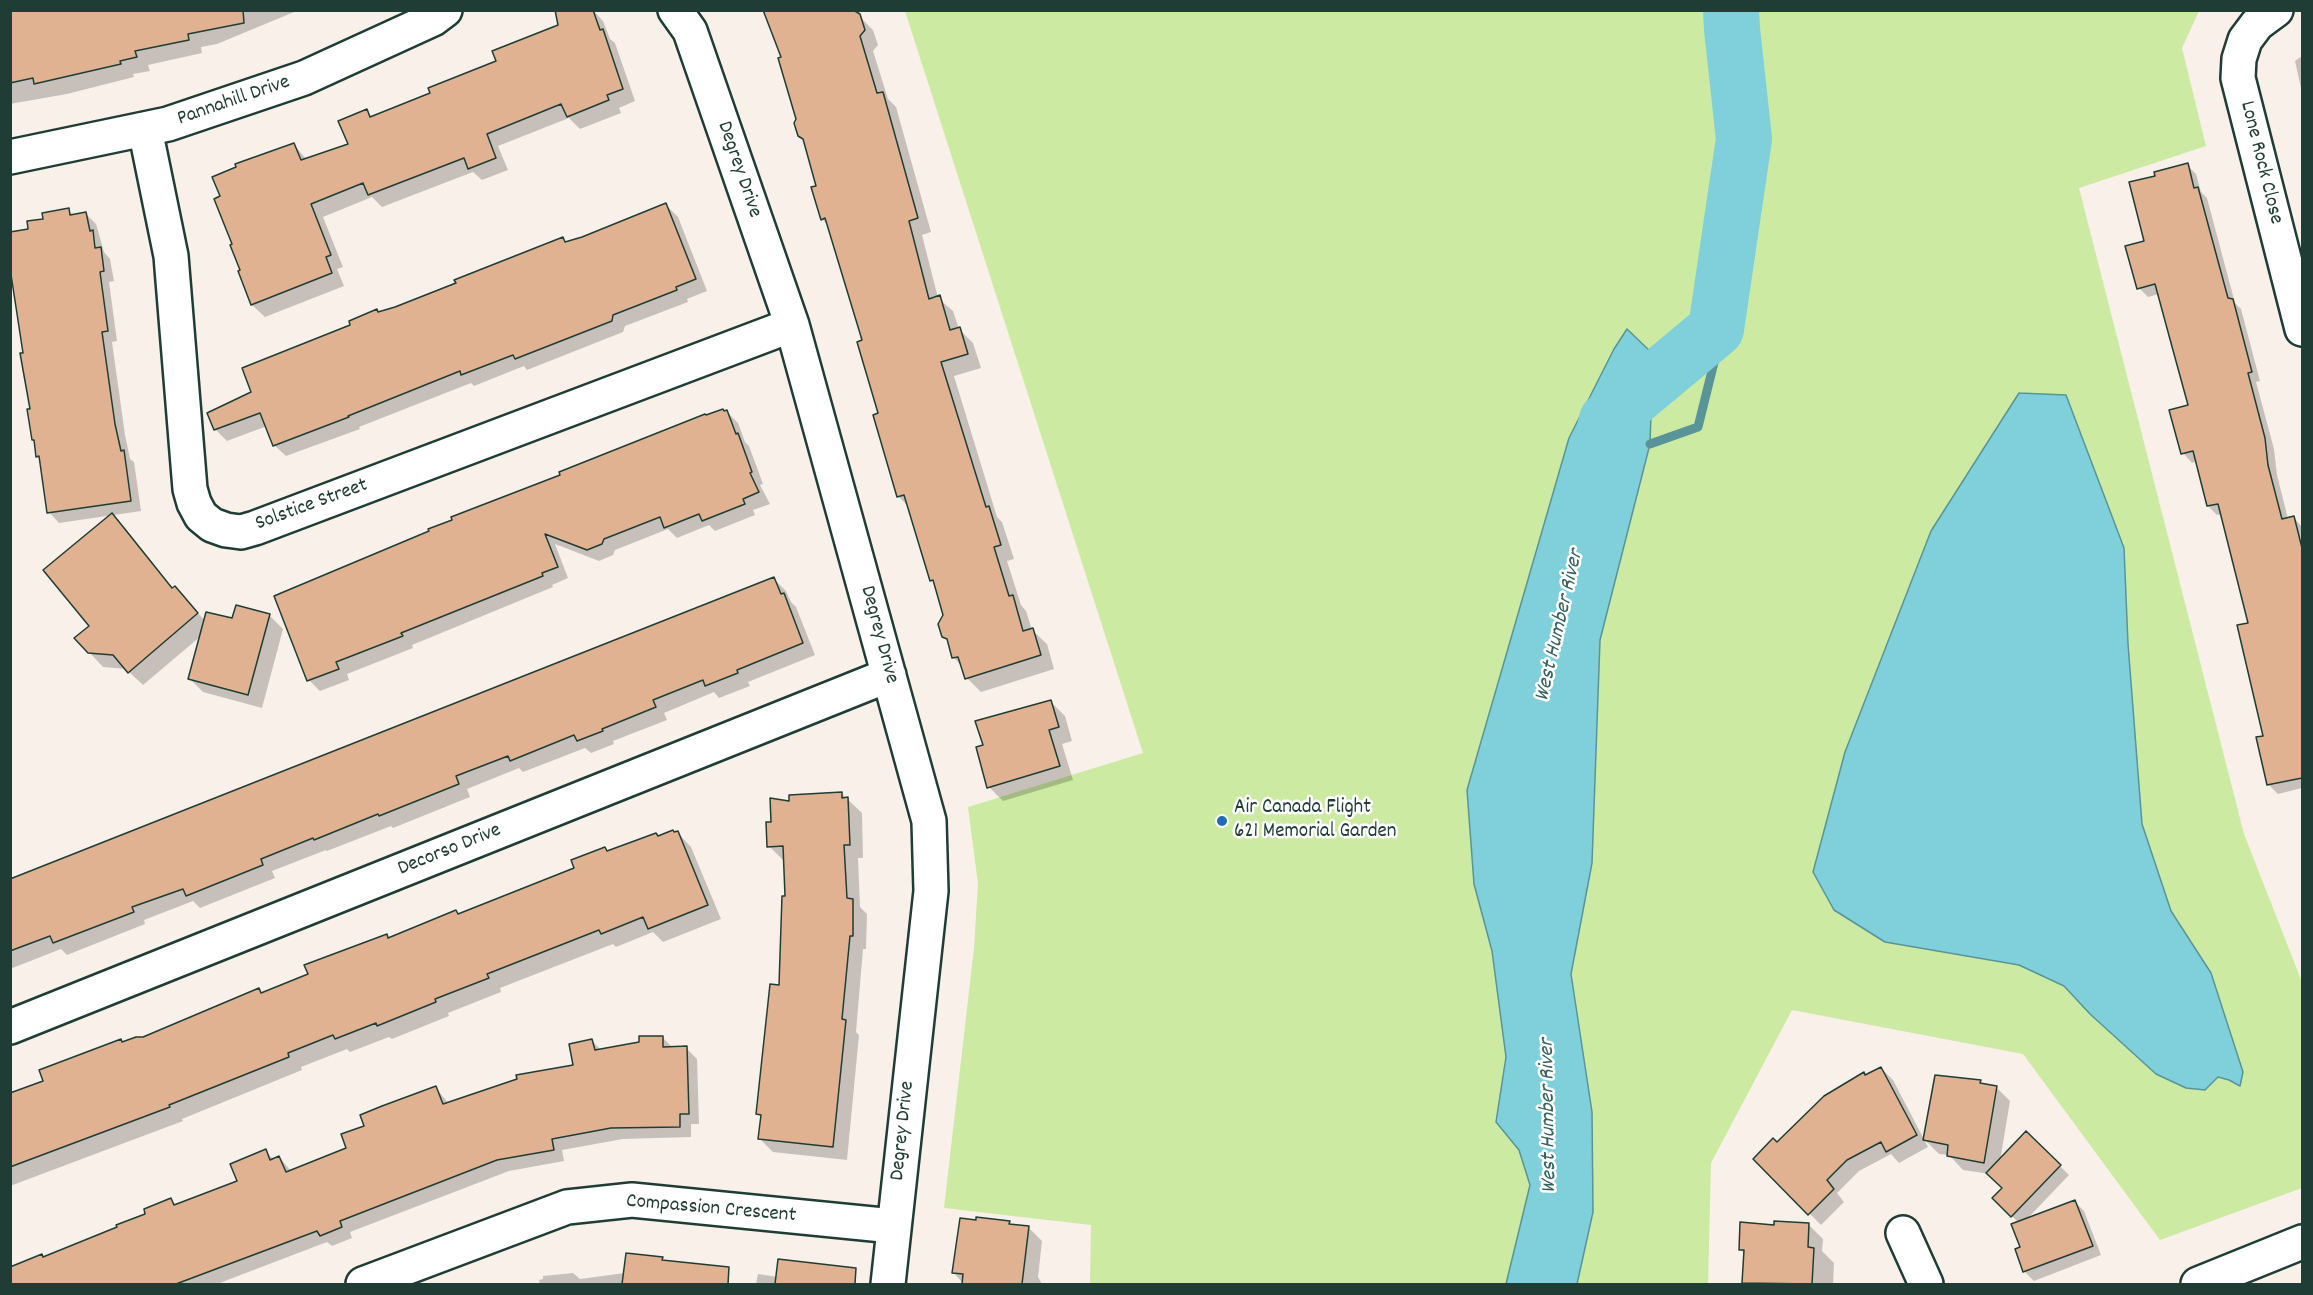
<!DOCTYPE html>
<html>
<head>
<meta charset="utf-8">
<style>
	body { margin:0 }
	#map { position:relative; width:2313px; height:1295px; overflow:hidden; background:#f9f0e9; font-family:Dekko,sans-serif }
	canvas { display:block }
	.frame { position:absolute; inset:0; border:12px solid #1f3d34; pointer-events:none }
</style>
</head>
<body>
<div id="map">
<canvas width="2313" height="1295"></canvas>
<div class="frame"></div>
</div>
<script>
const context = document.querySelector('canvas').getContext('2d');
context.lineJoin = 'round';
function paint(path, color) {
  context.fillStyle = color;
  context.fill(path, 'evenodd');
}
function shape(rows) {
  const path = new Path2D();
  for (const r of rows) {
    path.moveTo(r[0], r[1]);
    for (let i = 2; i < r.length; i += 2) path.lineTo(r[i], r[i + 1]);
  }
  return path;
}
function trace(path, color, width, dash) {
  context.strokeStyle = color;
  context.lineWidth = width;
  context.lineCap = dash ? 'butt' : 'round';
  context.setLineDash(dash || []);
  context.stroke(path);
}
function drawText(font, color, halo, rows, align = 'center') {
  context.font = font + ' Dekko,sans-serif';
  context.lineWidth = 5;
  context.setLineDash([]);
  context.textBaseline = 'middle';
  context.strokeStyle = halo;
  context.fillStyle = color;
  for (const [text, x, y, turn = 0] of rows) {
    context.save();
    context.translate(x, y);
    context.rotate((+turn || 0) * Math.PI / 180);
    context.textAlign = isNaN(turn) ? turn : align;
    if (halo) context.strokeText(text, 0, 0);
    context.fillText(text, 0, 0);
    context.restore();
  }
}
const green = shape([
	[905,11,2199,11,2182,48,2206,146,2079,188,2244,834,2302,982,2302,1188,2160,1240,2023,1054,1792,1010,1711,1163,1708,1284,1090,1284,1091,1225,944,1208,974,948,978,884,968,807,1143,753]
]);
const water = shape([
	[1627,329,1653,354,1650,444,1600,640,1592,863,1571,974,1592,1112,1593,1212,1577,1284,1506,1284,1530,1185,1519,1150,1496,1122,1506,1057,1492,951,1474,884,1467,790,1569,438,1614,349,1627,329],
	[2019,393,2066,395,2124,548,2128,644,2142,824,2171,911,2211,973,2243,1072,2240,1086,2229,1080,2218,1077,2205,1090,2186,1088,2156,1074,2090,1014,2064,986,2019,965,1885,942,1834,910,1813,872,1845,752,1931,531,2019,393]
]);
const shadow = shape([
	[10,10,299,10,217,44,201,47,202,53,148,65,150,71,133,74,134,77,67,94,10,104],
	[593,10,603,21,610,39,615,43,635,101,619,108,621,113,580,129,569,118,498,146,508,170,482,180,473,172,382,207,372,197,323,217,343,267,337,269,344,286,265,317,252,305,240,271,294,145,307,160,350,145,366,111,373,118,432,94,498,62],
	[859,16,873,30,878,45,873,51,888,99,896,107,931,232,922,235,938,298,953,311,959,329,973,343,981,368,954,376,997,517,1002,522,1014,559,1007,561,1021,605,1026,611,1032,630,1047,644,1054,669,981,692,967,678,963,667,954,658,949,641,944,636,945,615,936,585,932,580,909,507,898,496,864,341,829,226,822,219,818,187,805,141,799,135],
	[2302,56,2302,93,2295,61],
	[2187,165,2196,174,2201,192,2207,198,2235,303,2241,309,2260,381,2256,382,2274,449,2277,475,2288,519,2294,518,2302,527,2302,788,2278,794,2268,784,2250,624,2222,514,2217,515,2208,506,2197,461,2192,463,2183,453,2190,406,2159,294,2148,297,2139,288,2157,177],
	[666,205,678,217,707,291,687,299,688,302,625,326,623,332,527,370,524,366,474,386,471,383,359,427,360,429,286,456,274,445,267,426,227,441,215,429,253,393,379,313,563,239,567,243],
	[68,210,74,216,86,214,96,224,104,252,110,259,114,281,109,282,117,341,112,342,125,435,130,459,134,462,141,511,59,523,49,512,41,460,37,456,35,442,33,439,32,410,25,354,30,230,44,220],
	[727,412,738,423,745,442,749,446,763,484,760,485,770,504,753,510,755,515,715,531,709,525,677,538,668,529,615,550,613,555,599,561,555,544,568,578,552,585,553,587,412,645,413,648,347,674,349,680,320,691,309,680,276,597],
	[112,515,126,529,173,589,188,602,205,621,269,615,283,629,262,708,203,692,189,678,201,636,143,685,126,669,103,667,89,652,91,626],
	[774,579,786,591,791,602,796,607,815,655,748,682,750,686,719,698,714,692,664,713,667,720,613,741,614,744,591,753,585,748,523,772,519,768,467,789,470,797,393,828,391,826,327,851,326,850,272,871,275,878,200,908,193,901,144,920,145,924,67,955,61,949,10,969,10,880],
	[1051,702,1065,716,1072,741,1062,744,1073,780,1003,801,989,787,984,746],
	[841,793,862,813,863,858,858,858,860,907,867,914,866,949,863,949,856,1032,859,1035,847,1160,773,1152,759,1138,762,1118,758,1114,780,987,787,898,785,860,783,860,769,846,772,823,791,802],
	[678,833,691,847,721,919,663,942,653,932,616,947,613,944,500,988,501,992,448,1013,449,1016,392,1039,389,1037,350,1052,347,1049,301,1067,302,1070,182,1119,183,1121,10,1186,10,1095,45,1082,123,1043,143,1039,258,990,262,994,310,975,387,936,389,939,456,912,459,915,576,869,608,852],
	[662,1037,673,1048,686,1048,697,1059,699,1124,691,1124,691,1137,623,1139,562,1150,564,1161,509,1171,350,1232,352,1238,332,1246,327,1242,217,1284,10,1284,10,1269,44,1258,147,1214,171,1200,177,1206,239,1182,265,1151,274,1160,279,1157,291,1171,348,1149,366,1126,436,1088,449,1104,575,1066,592,1041,601,1050],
	[1881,1068,1893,1080,1928,1147,1899,1163,1891,1154,1859,1171,1837,1193,1844,1202,1821,1225,1755,1159,1866,1076],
	[1980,1082,1983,1085,1996,1087,2010,1101,2000,1161,2060,1166,2069,1175,2026,1220,2075,1202,2084,1211,2101,1255,2034,1281,2025,1272,2017,1250,2022,1248,2019,1223,1994,1198,2004,1188,1990,1174,1963,1170,1949,1155,1939,1154,1925,1140],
	[1009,1222,1012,1225,1028,1227,1042,1241,1038,1277,1042,1284,962,1284,962,1282,953,1272],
	[1809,1225,1823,1239,1822,1251,1834,1263,1833,1284,1745,1284,1743,1282,1745,1254,1740,1249,1775,1226],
	[573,1273,580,1279,625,1273,700,1276,699,1284,540,1284,539,1280,543,1279,543,1276],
	[758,1274,778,1277,831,1275,841,1284,756,1284]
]);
const stream = shape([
	[1650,444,1698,427,1762,169,1725,41,1722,10]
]);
const river = shape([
	[1603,437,1607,420,1716,329,1744,139,1732,29,1731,10]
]);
const building = shape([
	[10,10,243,10,244,23,188,34,189,40,135,51,137,57,120,61,121,64,34,84,33,78,10,83,10,10],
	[555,10,593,10,600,30,603,29,623,89,607,95,609,100,567,117,561,104,487,134,496,158,468,169,464,158,368,195,363,183,311,204,331,255,326,257,332,273,251,305,238,271,240,270,230,245,232,244,214,199,220,196,212,177,236,167,235,164,294,143,301,160,348,144,338,121,367,109,370,117,430,93,428,88,496,61,492,51,558,25,555,10],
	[763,10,853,10,860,14,865,30,860,36,877,93,883,92,918,218,909,221,929,299,940,295,950,330,960,327,968,354,941,362,986,507,989,506,1001,545,994,547,1009,596,1013,595,1023,631,1033,628,1041,655,965,679,958,657,952,658,947,639,942,637,938,624,943,615,933,580,930,581,904,495,897,497,873,415,878,413,857,342,862,340,825,218,821,220,811,187,816,186,803,139,798,136,794,123,796,119,778,58,781,57,763,10],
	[2188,163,2194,188,2198,187,2228,298,2233,299,2252,372,2248,373,2265,438,2268,465,2282,519,2294,516,2302,548,2302,778,2267,785,2256,737,2263,736,2237,625,2248,623,2218,504,2207,506,2193,451,2181,454,2169,410,2188,405,2171,343,2155,284,2137,289,2125,246,2144,241,2129,182,2155,176,2154,172,2188,163],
	[666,203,696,279,676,287,677,290,613,315,612,321,515,359,513,355,461,375,460,371,348,416,349,417,273,446,260,413,214,430,207,413,251,392,242,368,350,325,349,321,377,309,378,312,395,307,456,283,454,280,563,237,565,242,582,237,666,203],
	[69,208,70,215,86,212,90,231,93,230,95,248,101,247,104,271,100,272,108,331,102,332,115,424,121,451,124,450,131,501,47,513,39,456,36,457,34,440,32,440,27,409,30,409,20,353,23,353,10,268,10,232,28,229,27,221,43,219,42,213,69,208],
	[723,409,724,411,727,410,736,434,738,433,752,472,750,473,759,492,743,499,745,504,702,521,699,514,664,528,660,517,604,539,602,544,587,550,545,534,558,567,542,573,543,576,401,633,403,636,336,662,339,669,307,681,274,596,429,531,428,529,452,520,451,517,560,475,559,472,705,414,706,415,723,409],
	[112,513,172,588,175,586,198,613,128,673,113,655,88,653,74,638,89,626,43,570,112,513],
	[774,577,781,594,784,593,803,643,737,670,738,673,705,686,703,680,653,700,656,707,602,729,603,731,577,741,574,735,510,761,508,756,456,776,459,784,379,816,378,814,314,840,313,838,261,859,263,865,186,896,183,889,132,907,134,912,53,943,50,936,10,951,10,879,774,577],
	[236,605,270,614,248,695,188,679,206,612,232,618,236,605],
	[1051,700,1059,727,1049,730,1060,766,987,788,976,747,983,745,975,721,1051,700],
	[842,792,842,798,848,797,850,845,844,845,847,898,853,899,853,936,850,936,842,1019,846,1020,833,1147,758,1139,761,1115,756,1114,770,984,779,985,782,896,785,896,783,846,767,847,766,822,771,822,770,798,789,801,789,795,842,792],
	[673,830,674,832,678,831,708,905,648,929,643,917,601,934,599,930,487,974,489,978,435,999,436,1002,377,1026,376,1023,335,1039,333,1035,288,1053,289,1057,169,1105,170,1107,10,1167,10,1093,43,1081,39,1070,121,1039,122,1042,136,1037,143,1037,259,988,261,993,308,974,304,965,387,934,388,938,456,910,458,914,574,868,571,860,605,847,607,851,656,833,658,836,673,830],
	[639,1036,663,1036,663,1047,687,1046,689,1114,680,1114,680,1127,611,1128,552,1139,554,1150,497,1160,340,1221,342,1227,320,1236,317,1231,176,1284,10,1284,10,1267,42,1254,43,1257,117,1227,116,1225,145,1214,144,1209,171,1198,174,1205,237,1181,230,1164,266,1149,270,1160,279,1156,286,1172,346,1148,341,1134,364,1126,360,1115,382,1106,436,1086,443,1104,517,1079,516,1075,573,1065,569,1044,592,1039,595,1050,639,1042,639,1036],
	[1881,1067,1917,1135,1886,1152,1881,1142,1847,1160,1827,1180,1834,1189,1808,1215,1753,1159,1773,1138,1777,1142,1824,1096,1864,1072,1865,1075,1881,1067],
	[1935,1075,1981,1080,1980,1083,1997,1086,1984,1163,1947,1156,1948,1145,1923,1140,1935,1075],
	[2026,1131,2061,1165,2011,1217,1992,1198,2002,1188,1986,1173,2026,1131],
	[2075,1200,2093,1246,2023,1272,2015,1249,2020,1247,2011,1224,2075,1200],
	[976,1217,1010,1221,1009,1224,1029,1226,1022,1284,962,1284,963,1274,952,1273,960,1218,976,1220,976,1217],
	[1774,1221,1809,1223,1808,1247,1814,1248,1812,1284,1742,1283,1744,1250,1739,1250,1740,1222,1774,1225,1774,1221],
	[626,1253,663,1257,662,1260,729,1267,728,1284,622,1284,626,1253],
	[778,1259,856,1268,855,1284,775,1284,778,1259]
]);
const street = shape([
	[675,10,690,31,792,325,929,821,931,891,888,1284],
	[2276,10,2257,24,2245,40,2239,59,2238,78,2302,329],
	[145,129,171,256,190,489,194,503,201,516,212,525,226,530,241,532,255,528,792,325],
	[10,157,168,124,304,78,433,19,445,10],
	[10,1027,889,675],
	[1903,1233,1926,1284],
	[363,1284,567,1207,632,1200,893,1226],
	[2198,1284,2302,1242]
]);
const markers = [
	[1222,821,6,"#1f6fb2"]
];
const streetNames = [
	["Pannahill Drive",234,102,-19],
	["Lone Rock Close",2260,163,76],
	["Degrey Drive",738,170,71],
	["Solstice Street",312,506,-20],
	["Degrey Drive",878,635,75],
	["Decorso Drive",450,851,-22],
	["Degrey Drive",904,1131,-84],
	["Compassion Crescent",711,1210,5]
];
const poiNames = [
	["Air Canada Flight",1234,809],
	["621 Memorial Garden",1234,833]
];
const waterNames = [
	["West Humber River",1561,626,-77],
	["West Humber River",1550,1116,-91]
];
paint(green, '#cceaa2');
paint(water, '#7fd0da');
trace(water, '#599598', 1.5);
paint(shadow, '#0003');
trace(stream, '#599598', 9);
trace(river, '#7fd0da', 56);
paint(building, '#e0b291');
trace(building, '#1f3d34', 1.5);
trace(street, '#1f3d34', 38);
trace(street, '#fff', 33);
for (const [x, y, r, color] of markers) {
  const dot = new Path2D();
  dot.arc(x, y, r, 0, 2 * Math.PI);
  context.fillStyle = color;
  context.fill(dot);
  trace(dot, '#fff', 2);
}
drawText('21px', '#1f3d34', '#fff', streetNames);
drawText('21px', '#1f3d34', '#fff', poiNames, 'left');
drawText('italic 22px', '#37625e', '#fff', waterNames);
</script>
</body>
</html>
